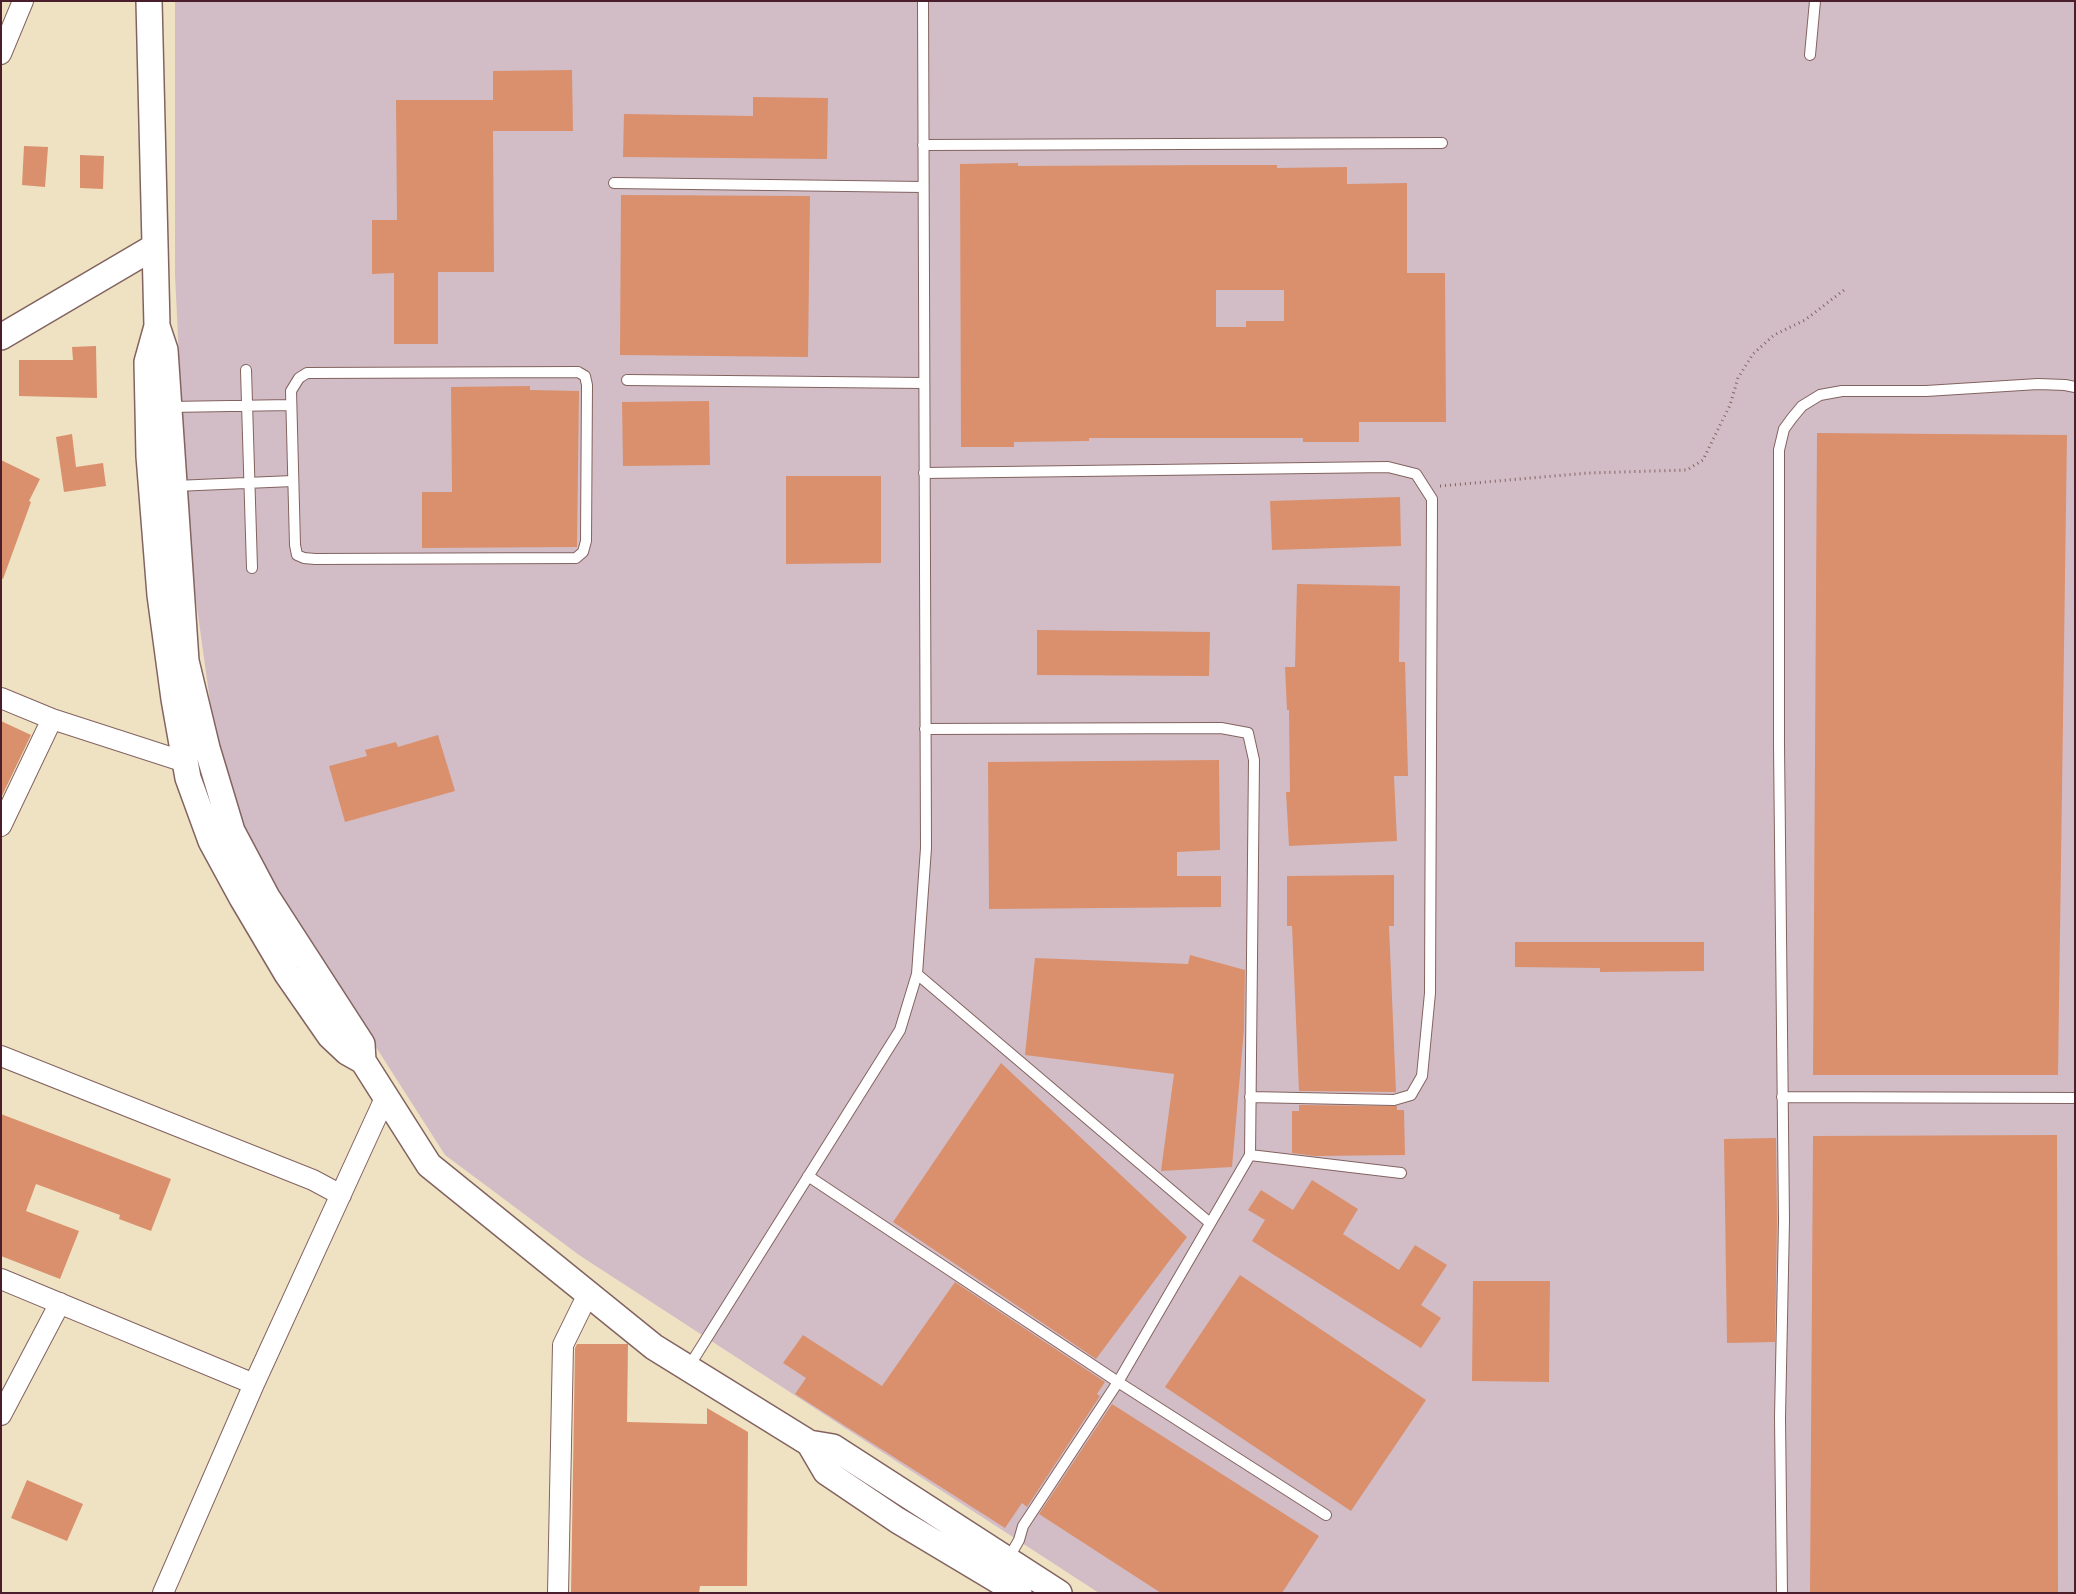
<!DOCTYPE html>
<html>
<head>
<meta charset="utf-8">
<style>
	body { margin:0 }
	#map { position:relative; width:2076px; height:1594px; overflow:hidden; background:#eee2c3; font-family:"IM FELL DW Pica",serif }
	canvas { display:block }
	.frame { position:absolute; inset:0; border:2px solid #4a1f2b; pointer-events:none }
</style>
</head>
<body>
<div id="map">
<canvas width="2076" height="1594"></canvas>
<div class="frame"></div>
</div>
<script>
const context = document.querySelector('canvas').getContext('2d');
context.lineJoin = 'round';
function paint(path, color) {
  context.fillStyle = color;
  context.fill(path, 'evenodd');
}
function shape(rows) {
  const path = new Path2D();
  for (const r of rows) {
    path.moveTo(r[0], r[1]);
    for (let i = 2; i < r.length; i += 2) path.lineTo(r[i], r[i + 1]);
  }
  return path;
}
function trace(path, color, width, dash) {
  context.strokeStyle = color;
  context.lineWidth = width;
  context.lineCap = dash ? 'butt' : 'round';
  context.setLineDash(dash || []);
  context.stroke(path);
}
const industrial = shape([
	[175,1,2075,1,2075,1593,1099,1593,579,1255,445,1155,312,947,223,795,188,543,175,275]
]);
const building = shape([
	[572,70,573,131,493,131,494,272,438,272,438,344,394,344,394,273,372,274,372,220,397,220,396,100,493,100,493,71],
	[753,97,828,98,827,159,623,157,624,114,753,116],
	[24,146,48,147,45,187,22,185],
	[80,155,104,156,103,189,80,188],
	[1018,163,1018,166,1216,165,1277,165,1277,168,1347,167,1347,184,1407,183,1407,273,1445,273,1446,422,1359,422,1359,442,1303,442,1303,438,1089,438,1089,441,1014,442,1014,447,961,447,960,164],
	[1216,290,1284,290,1284,321,1246,321,1246,327,1216,327],
	[621,195,810,196,808,357,620,355],
	[96,346,97,398,19,396,19,360,73,360,72,347],
	[530,386,530,390,579,391,577,547,422,548,422,492,452,492,451,387],
	[709,401,710,465,623,466,622,402],
	[1817,433,2067,435,2058,1075,1813,1075],
	[72,434,76,467,103,463,106,486,64,492,56,437],
	[1,460,40,479,29,501,31,502,3,579,1,578],
	[786,476,881,476,881,563,786,564],
	[1400,497,1401,546,1272,550,1270,501],
	[1297,584,1400,586,1399,662,1405,662,1408,776,1394,776,1397,841,1289,846,1286,792,1290,792,1289,710,1287,710,1285,667,1295,667],
	[1037,630,1210,632,1209,676,1037,675],
	[1,721,31,735,1,798],
	[438,735,455,791,345,822,329,766,367,756,365,750,396,742,398,747],
	[1219,760,1220,850,1177,852,1177,876,1221,876,1221,907,989,909,988,762],
	[1394,875,1394,926,1389,926,1396,1092,1299,1091,1292,926,1287,926,1287,876],
	[1515,942,1704,942,1704,971,1600,972,1600,968,1515,967],
	[1190,955,1245,970,1244,1029,1232,1167,1161,1171,1174,1074,1025,1055,1035,958,1188,964],
	[1001,1063,1187,1237,1096,1359,893,1222],
	[1299,1105,1397,1106,1397,1110,1404,1110,1405,1155,1315,1156,1292,1153,1292,1111,1299,1111],
	[1,1114,171,1179,151,1231,119,1219,120,1215,36,1184,26,1211,79,1231,60,1279,1,1256],
	[2057,1135,2058,1593,1810,1593,1813,1136],
	[1776,1138,1777,1221,1775,1342,1727,1343,1724,1139],
	[1312,1180,1358,1209,1343,1234,1399,1270,1415,1245,1447,1265,1421,1305,1441,1318,1421,1348,1252,1241,1265,1220,1248,1210,1261,1190,1293,1210],
	[1240,1275,1426,1400,1351,1511,1165,1387],
	[1473,1281,1550,1281,1549,1382,1472,1381],
	[955,1282,1105,1382,1097,1394,1100,1396,1027,1507,1022,1503,1005,1528,795,1394,806,1378,783,1363,803,1335,882,1386],
	[577,1344,628,1344,627,1422,707,1424,707,1408,748,1432,747,1586,700,1586,699,1593,571,1593,575,1348],
	[1112,1404,1319,1536,1282,1593,1161,1593,1039,1514],
	[27,1480,83,1504,67,1541,11,1518]
]);
const path = shape([
	[1440,486,1588,473,1687,470,1703,460,1730,405,1738,378,1753,354,1774,335,1805,320,1844,290]
]);
const service = shape([
	[1810,55,1815,1],
	[923,145,1442,143],
	[614,183,923,187],
	[246,370,252,568],
	[578,372,585,376,587,385,586,541,583,552,576,558,315,559,304,558,297,555,295,545,291,391,299,378,307,373,578,372],
	[627,380,924,383],
	[169,407,291,405],
	[924,473,1388,467,1416,474,1432,499,1430,993,1422,1076,1411,1095,1394,1100,1250,1097],
	[175,486,293,481],
	[925,729,1221,728,1248,733,1254,760,1250,1155,1118,1382,1023,1526,1019,1540,1008,1559],
	[917,974,1210,1223],
	[1782,1097,2075,1098],
	[1250,1155,1401,1173],
	[808,1176,1118,1382,1326,1515],
	[688,1368,900,1030,917,974,926,848,923,1],
	[1782,1593,1780,1417,1784,1221,1779,745,1779,450,1784,429,1792,418,1802,406,1820,395,1842,391,1926,391,2038,384,2065,385,2075,387]
]);
const minor = shape([
	[1,54,23,1],
	[1,698,52,719,185,762],
	[1,826,52,719],
	[1,1056,313,1180,341,1195],
	[1,1279,254,1384],
	[1,1415,60,1303],
	[163,1593,254,1384,386,1096],
	[558,1593,563,1345,588,1294]
]);
const tertiary = shape([
	[149,1,157,326,165,350,186,661,207,748,232,831,267,897,362,1044,363,1061],
	[157,326,147,362,149,456,160,595,174,699,188,778,211,841,242,898,287,974,330,1036,347,1052,363,1061,429,1165,654,1347,809,1443,833,1447,1059,1593],
	[1,337,154,247],
	[809,1443,826,1472,897,1520,1019,1593]
]);
paint(industrial, '#d2bdc6');
paint(building, '#da906c');
trace(service, '#836360', 12);
trace(minor, '#836360', 22);
trace(tertiary, '#836360', 28);
trace(path, '#836360', 3, [1, 4]);
trace(service, '#fff', 10);
trace(minor, '#fff', 20);
trace(tertiary, '#fff', 25);
</script>
</body>
</html>
